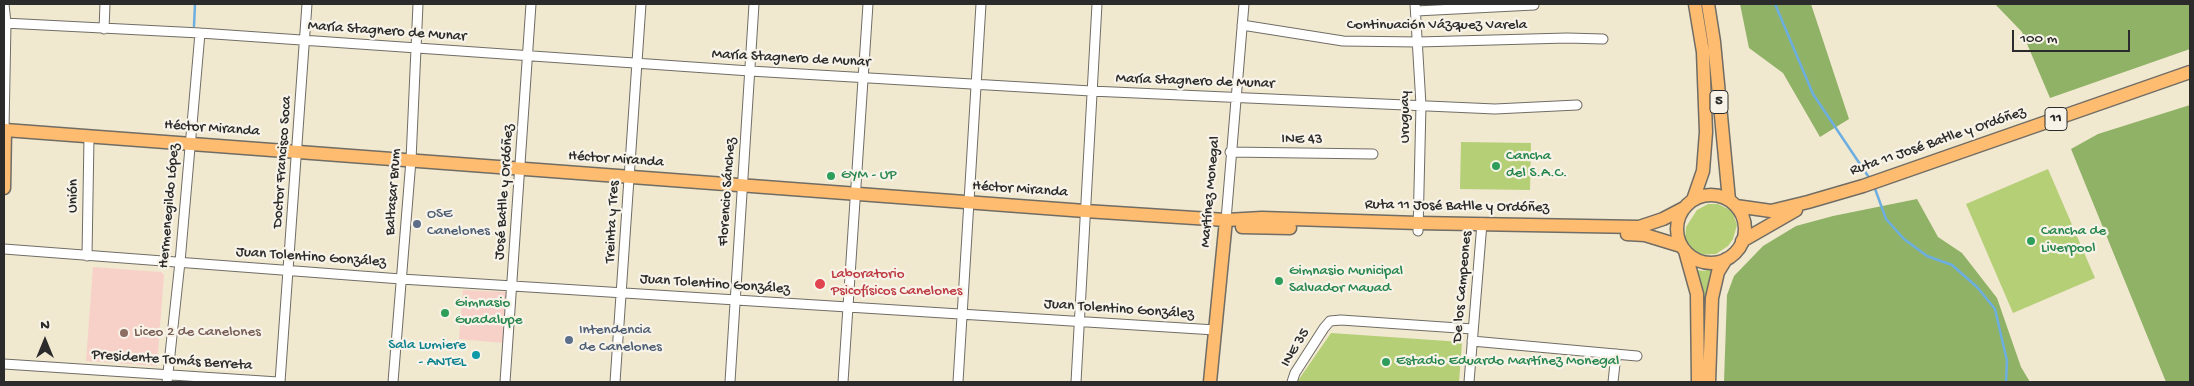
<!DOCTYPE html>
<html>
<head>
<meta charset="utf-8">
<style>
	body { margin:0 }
	#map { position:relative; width:2194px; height:386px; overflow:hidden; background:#f1e8d0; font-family:"Gochi Hand",sans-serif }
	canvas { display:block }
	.frame { position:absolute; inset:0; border:5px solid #2b2b2b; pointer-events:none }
	.north { position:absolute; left:20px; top:316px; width:50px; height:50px; -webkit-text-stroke:4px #f7f3e8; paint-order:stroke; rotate:0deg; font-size:14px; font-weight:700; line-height:20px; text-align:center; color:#2b2b2b }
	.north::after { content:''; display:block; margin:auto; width:18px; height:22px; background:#2b2b2b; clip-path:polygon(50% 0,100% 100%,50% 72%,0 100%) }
	.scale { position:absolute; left:2012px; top:30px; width:118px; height:22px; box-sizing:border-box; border:2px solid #2b2b2b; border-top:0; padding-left:6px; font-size:15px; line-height:18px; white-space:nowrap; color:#2b2b2b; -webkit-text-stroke:4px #f7f3e8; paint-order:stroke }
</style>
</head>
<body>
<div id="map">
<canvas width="2194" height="386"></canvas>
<div class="frame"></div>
<div class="north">N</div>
<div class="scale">100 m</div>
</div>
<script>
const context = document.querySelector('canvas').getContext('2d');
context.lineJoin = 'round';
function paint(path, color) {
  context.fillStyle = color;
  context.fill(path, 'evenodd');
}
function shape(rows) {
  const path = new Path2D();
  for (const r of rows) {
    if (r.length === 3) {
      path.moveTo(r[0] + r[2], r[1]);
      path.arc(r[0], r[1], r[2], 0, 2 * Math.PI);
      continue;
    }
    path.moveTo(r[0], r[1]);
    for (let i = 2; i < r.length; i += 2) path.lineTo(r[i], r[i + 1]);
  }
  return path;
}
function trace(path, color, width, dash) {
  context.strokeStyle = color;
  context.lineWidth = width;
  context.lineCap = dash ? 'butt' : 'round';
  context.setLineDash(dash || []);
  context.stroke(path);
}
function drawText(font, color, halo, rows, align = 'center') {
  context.font = font + ' "Gochi Hand",sans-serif';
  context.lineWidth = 4.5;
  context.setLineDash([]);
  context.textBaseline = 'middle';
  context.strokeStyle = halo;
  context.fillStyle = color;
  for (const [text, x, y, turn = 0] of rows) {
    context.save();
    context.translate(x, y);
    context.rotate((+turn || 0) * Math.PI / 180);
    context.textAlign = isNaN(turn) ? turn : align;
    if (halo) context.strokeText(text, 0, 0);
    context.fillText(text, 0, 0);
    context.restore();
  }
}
const built = shape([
	[93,267,161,272,164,275,157,366,86,361],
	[463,290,506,292,503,343,459,339]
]);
const green = shape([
	[1461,142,1531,143,1530,190,1460,189],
	[2048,169,2095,278,2013,313,1966,204],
	[1708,204,1718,204,1732,211,1737,225,1733,239,1728,246,1716,254,1695,255,1689,252,1685,242,1686,227,1697,210],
	[1714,268,1705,310,1703,350,1702,297,1697,270,1704,271],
	[1331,333,1462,342,1459,382,1297,382]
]);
const forest = shape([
	[1740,4,1811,4,1849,119,1820,137,1783,73,1749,48],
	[1995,4,2190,4,2190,49,2050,98,2022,32],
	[2190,105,2190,382,2166,382,2071,149,2098,134],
	[1917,199,1938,237,1962,253,1997,298,2021,367,2030,382,1724,382,1727,295,1734,276,1763,246,1796,226,1833,216]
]);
const stream = shape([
	[1775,4,1813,94,1870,179],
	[194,26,195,4],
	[1874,186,1886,219,1904,239,1927,256,1952,265,1977,287,1995,309,2007,361,2006,382]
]);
const minor = shape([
	[1415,4,1421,105,1418,231],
	[1416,11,1534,5],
	[4,23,200,33,750,71,1091,91,1495,109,1577,105],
	[1242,25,1343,41,1418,42,1567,38,1603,39],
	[104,29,105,4],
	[4,130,6,23,4,4],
	[1230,152,1373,154],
	[1226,220,1244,4],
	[4,249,401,279,1215,330],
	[87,256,89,137],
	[1472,341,1637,356],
	[4,364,278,382],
	[167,382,180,262,200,33],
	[280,382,307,4],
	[393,382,411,160,418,4],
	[505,382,531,4],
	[615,382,641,4],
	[730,382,754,4],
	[843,382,868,4],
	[958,382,981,4],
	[1076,382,1097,4],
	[1292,382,1295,373,1324,328,1330,321,1341,320,1473,329],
	[1469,382,1482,223],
	[1613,382,1616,354]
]);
const highway = shape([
	[1708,4,1714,42,1729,200],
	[4,188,5,130,1085,211,1226,220,1262,218,1418,223,1639,227,1663,219,1684,208],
	[1711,229,34],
	[1693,200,1703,171,1706,132,1703,52,1695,4],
	[1736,206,1771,211,1808,202,1863,186,2190,72],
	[1242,227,1290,228],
	[1627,234,1645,235,1681,246],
	[1742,241,1796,210],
	[1685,251,1697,294,1698,382],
	[1210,382,1226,220],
	[1709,382,1712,298,1718,272,1726,259]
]);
const markers = [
	[1496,166,5,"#2e9e5b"],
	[831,176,5,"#2e9e5b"],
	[417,224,5,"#5c6f8a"],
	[2031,241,5,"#2e9e5b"],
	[1279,281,5,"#2e9e5b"],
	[820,284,6,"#e0444e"],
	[445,313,5,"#2e9e5b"],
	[124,333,5,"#8d6e63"],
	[569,340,5,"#5c6f8a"],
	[476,355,5,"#0f9aa8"],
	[1386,362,5,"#2e9e5b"]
];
const shields = [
	[1719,102,18],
	[2056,119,22]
];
const shieldNames = [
	["5",1719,102],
	["11",2056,119]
];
const streetNames = [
	["Continuación Vázquez Varela",1437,26],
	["María Stagnero de Munar",387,32,4],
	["María Stagnero de Munar",791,59,3],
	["María Stagnero de Munar",1195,82,2],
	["Uruguay",1406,117,-90],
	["Héctor Miranda",212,129,4],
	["INE 43",1302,140,1],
	["Ruta 11 José Batlle y Ordóñez",1938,142,-19],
	["Héctor Miranda",616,160,4],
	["Doctor Francisco Soca",283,162,-86],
	["Héctor Miranda",1020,190,4],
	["Baltasar Brum",394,192,-86],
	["José Batlle y Ordóñez",505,192,-86],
	["Florencio Sánchez",728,192,-86],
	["Martínez Monegal",1211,192,-85],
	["Unión",74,196,-89],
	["Hermenegildo López",170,206,-85],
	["Ruta 11 José Batlle y Ordóñez",1457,207,1],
	["Treinta y Tres",613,222,-87],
	["Juan Tolentino González",311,258,4],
	["Juan Tolentino González",715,285,4],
	["De los Campeones",1463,287,-85],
	["Juan Tolentino González",1119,310,4],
	["INE 35",1296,348,-59],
	["Presidente Tomás Berreta",172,361,4]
];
const leisureNames = [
	["Cancha",1506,157],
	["del S.A.C.",1506,174],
	["GYM - UP",841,176],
	["Cancha de",2041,232],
	["Liverpool",2041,249],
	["Gimnasio Municipal",1289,272],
	["Salvador Mauad",1289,289],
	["Gimnasio",455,304],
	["Guadalupe",455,321],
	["Estadio Eduardo Martínez Monegal",1396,362]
];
const serviceNames = [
	["OSE",427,215],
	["Canelones",427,232],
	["Intendencia",579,331],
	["de Canelones",579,348]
];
const healthNames = [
	["Laboratorio",831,275],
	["Psicofísicos Canelones",831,292]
];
const educationNames = [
	["Liceo 2 de Canelones",134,333]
];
const cultureNames = [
	["Sala Lumiere",466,346],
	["- ANTEL",466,363]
];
paint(built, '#f7d1c8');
paint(green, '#b4cf75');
paint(forest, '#8fb266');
trace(stream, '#6daee1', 2.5);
trace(minor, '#706d65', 11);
trace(highway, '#706d65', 15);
trace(minor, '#fff', 9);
trace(highway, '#febc70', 12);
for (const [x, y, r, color] of markers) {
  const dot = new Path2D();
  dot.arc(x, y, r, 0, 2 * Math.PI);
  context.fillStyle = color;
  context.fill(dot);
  trace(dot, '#f7f3e8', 2);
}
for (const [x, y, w] of shields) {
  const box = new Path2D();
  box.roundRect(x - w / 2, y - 11.5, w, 23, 4);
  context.fillStyle = '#f7f3e8';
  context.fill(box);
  trace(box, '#2b2b2b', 1);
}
drawText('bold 14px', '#2b2b2b', null, shieldNames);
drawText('15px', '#2b2b2b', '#f7f3e8', streetNames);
drawText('15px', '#27864d', '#f7f3e8', leisureNames, 'left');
drawText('15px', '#4e5e75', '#f7f3e8', serviceNames, 'left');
drawText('15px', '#be3a42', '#f7f3e8', healthNames, 'left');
drawText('15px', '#785e54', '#f7f3e8', educationNames, 'left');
drawText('15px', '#0d838f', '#f7f3e8', cultureNames, 'right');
</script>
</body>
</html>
